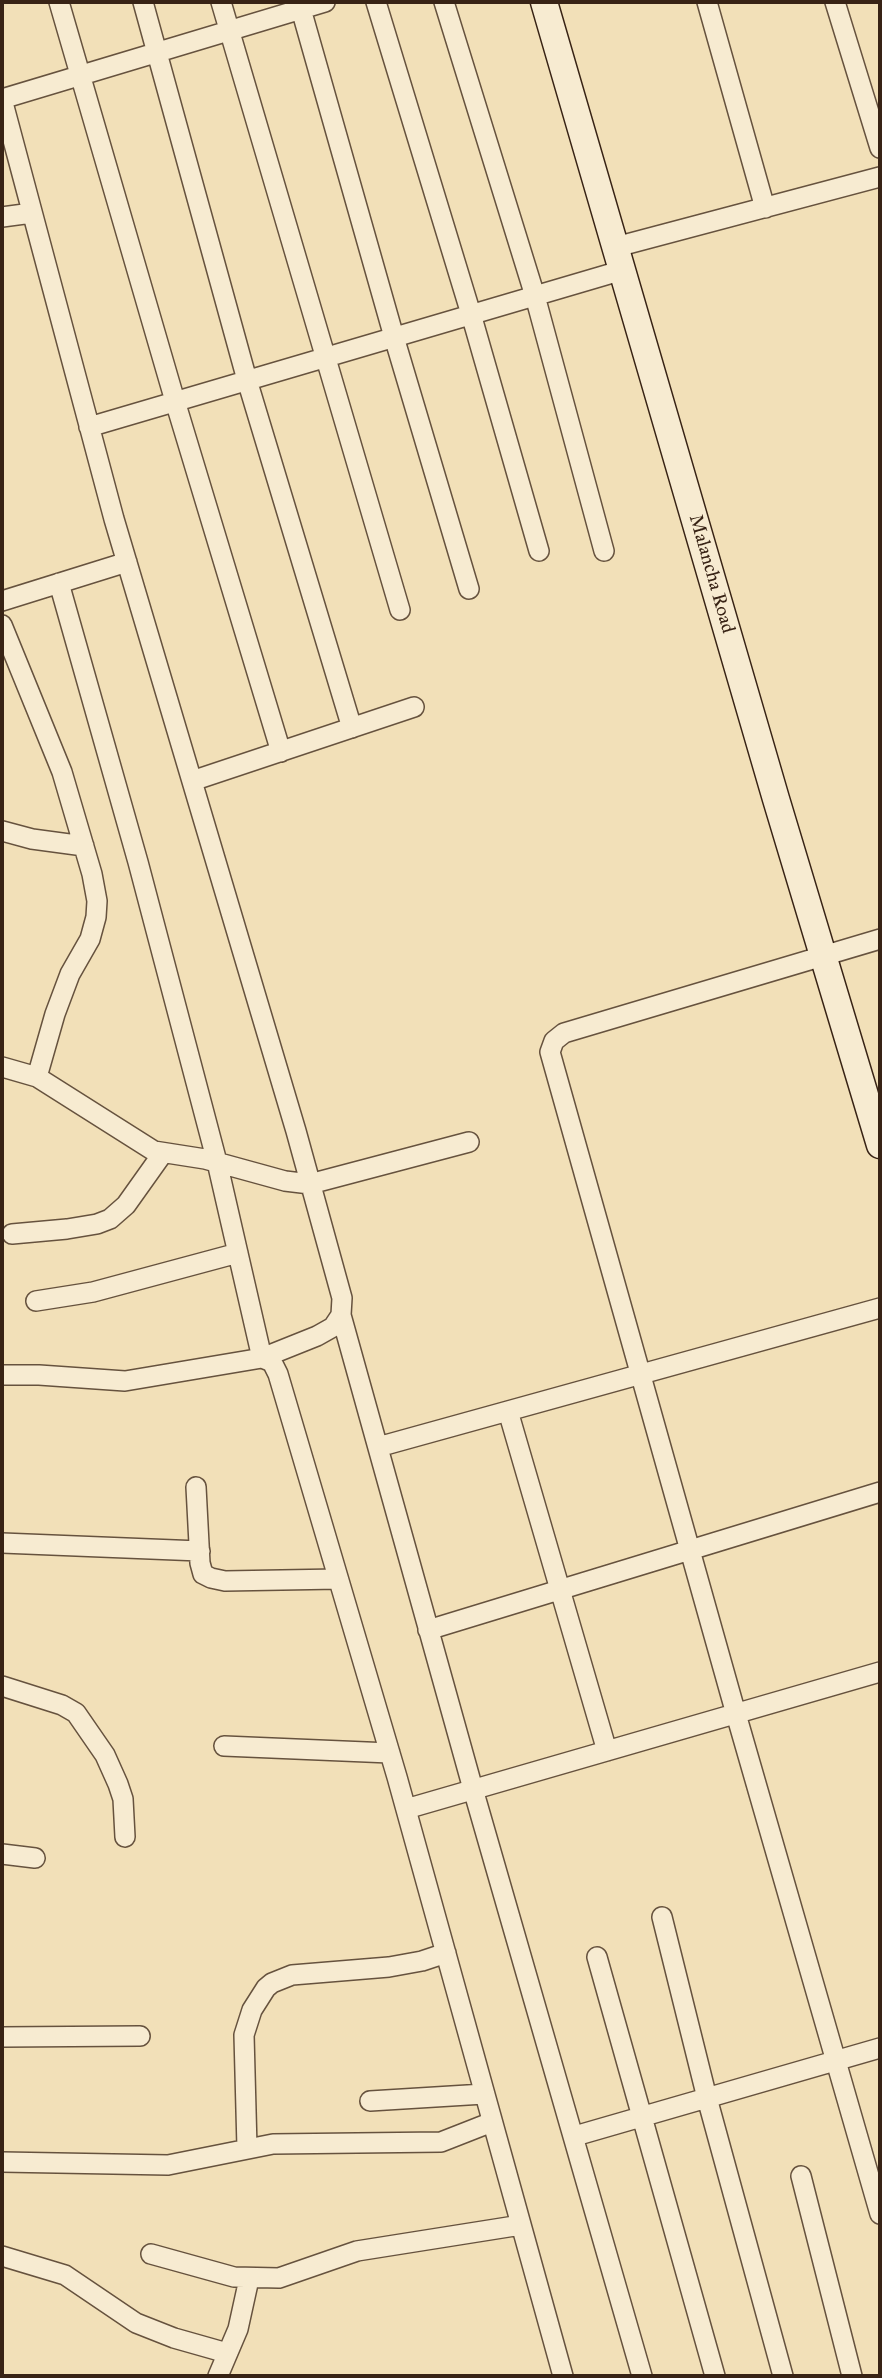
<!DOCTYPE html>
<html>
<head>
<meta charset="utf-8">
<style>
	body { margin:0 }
	#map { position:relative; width:882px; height:2378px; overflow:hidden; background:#f2e0b8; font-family:"IM FELL Great Primer",serif }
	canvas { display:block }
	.frame { position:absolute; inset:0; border:4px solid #382315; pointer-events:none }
</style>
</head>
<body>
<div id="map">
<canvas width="882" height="2378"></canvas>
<div class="frame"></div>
</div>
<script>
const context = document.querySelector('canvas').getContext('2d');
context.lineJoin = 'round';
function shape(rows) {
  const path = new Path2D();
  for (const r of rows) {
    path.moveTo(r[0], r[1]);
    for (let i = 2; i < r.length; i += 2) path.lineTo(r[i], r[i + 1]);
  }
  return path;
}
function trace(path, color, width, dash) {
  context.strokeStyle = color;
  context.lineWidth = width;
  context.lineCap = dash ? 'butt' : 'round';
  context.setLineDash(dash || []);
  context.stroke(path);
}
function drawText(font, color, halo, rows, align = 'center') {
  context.font = font + ' "IM FELL Great Primer",serif';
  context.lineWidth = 5;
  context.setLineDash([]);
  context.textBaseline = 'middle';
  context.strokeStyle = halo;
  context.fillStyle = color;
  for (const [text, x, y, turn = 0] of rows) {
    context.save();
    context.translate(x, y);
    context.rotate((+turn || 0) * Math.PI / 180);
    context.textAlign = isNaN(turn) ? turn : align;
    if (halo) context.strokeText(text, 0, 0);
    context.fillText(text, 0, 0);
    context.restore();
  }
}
const street = shape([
	[59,2,175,401,281,752],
	[143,2,247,380,352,728],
	[221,2,400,610],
	[299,2,394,337,469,589],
	[376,2,471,314,539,551],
	[444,2,535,296,604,551],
	[707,2,765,208],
	[835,2,880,148],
	[2,99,114,519,296,1131,342,1298,341,1315,333,1327,317,1336,262,1358,217,1162,138,862,59,583],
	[2,99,325,2],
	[2,217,32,213],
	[616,247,880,177],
	[89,427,623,270],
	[2,601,127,562],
	[2,625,62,772,92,874,97,901,96,917,90,939,70,974,55,1014,37,1077,2,1067],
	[192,781,414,707],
	[2,831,32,839,84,846],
	[880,939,564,1033,554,1041,550,1052,736,1714,880,2214],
	[37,1077,154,1151,205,1159,285,1181,310,1184,469,1142],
	[12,1234,67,1229,97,1224,110,1219,126,1205,163,1153],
	[36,1301,93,1292,238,1253],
	[341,1315,473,1789,642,2376],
	[2,1375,39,1375,125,1381,262,1358,272,1362,278,1374,397,1777,563,2376],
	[508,1411,607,1751],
	[378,1447,880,1308],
	[196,1487,200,1563,203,1574,211,1578,225,1581,338,1579],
	[2,1543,200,1551],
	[428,1630,880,1492],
	[2,1686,62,1705,76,1713,105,1755,118,1784,123,1799,125,1837],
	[224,1746,390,1753],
	[406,1809,880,1672],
	[2,1854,35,1858],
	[662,1917,707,2098,783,2376],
	[597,1957,715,2376],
	[2,2037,140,2036],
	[370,2101,484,2094],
	[575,2136,880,2048],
	[247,2148,244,2035,252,2010,266,1988,272,1983,292,1975,389,1967,422,1961,446,1953],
	[2,2162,168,2165,273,2144,441,2142,492,2122],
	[801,2176,852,2376],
	[151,2254,234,2277,279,2278,357,2251,521,2225],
	[2,2256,65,2275,136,2323,174,2338,227,2353],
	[218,2376,238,2329,249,2279]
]);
const secondary = shape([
	[544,2,776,799,880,1145]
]);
const streetNames = [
	["Malancha Road",711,574,74]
];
trace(street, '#66523e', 22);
trace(secondary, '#382315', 29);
trace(street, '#f7ebd1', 19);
trace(secondary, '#f7ebd1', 26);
drawText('19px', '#382315', '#f7ebd1', streetNames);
</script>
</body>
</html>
